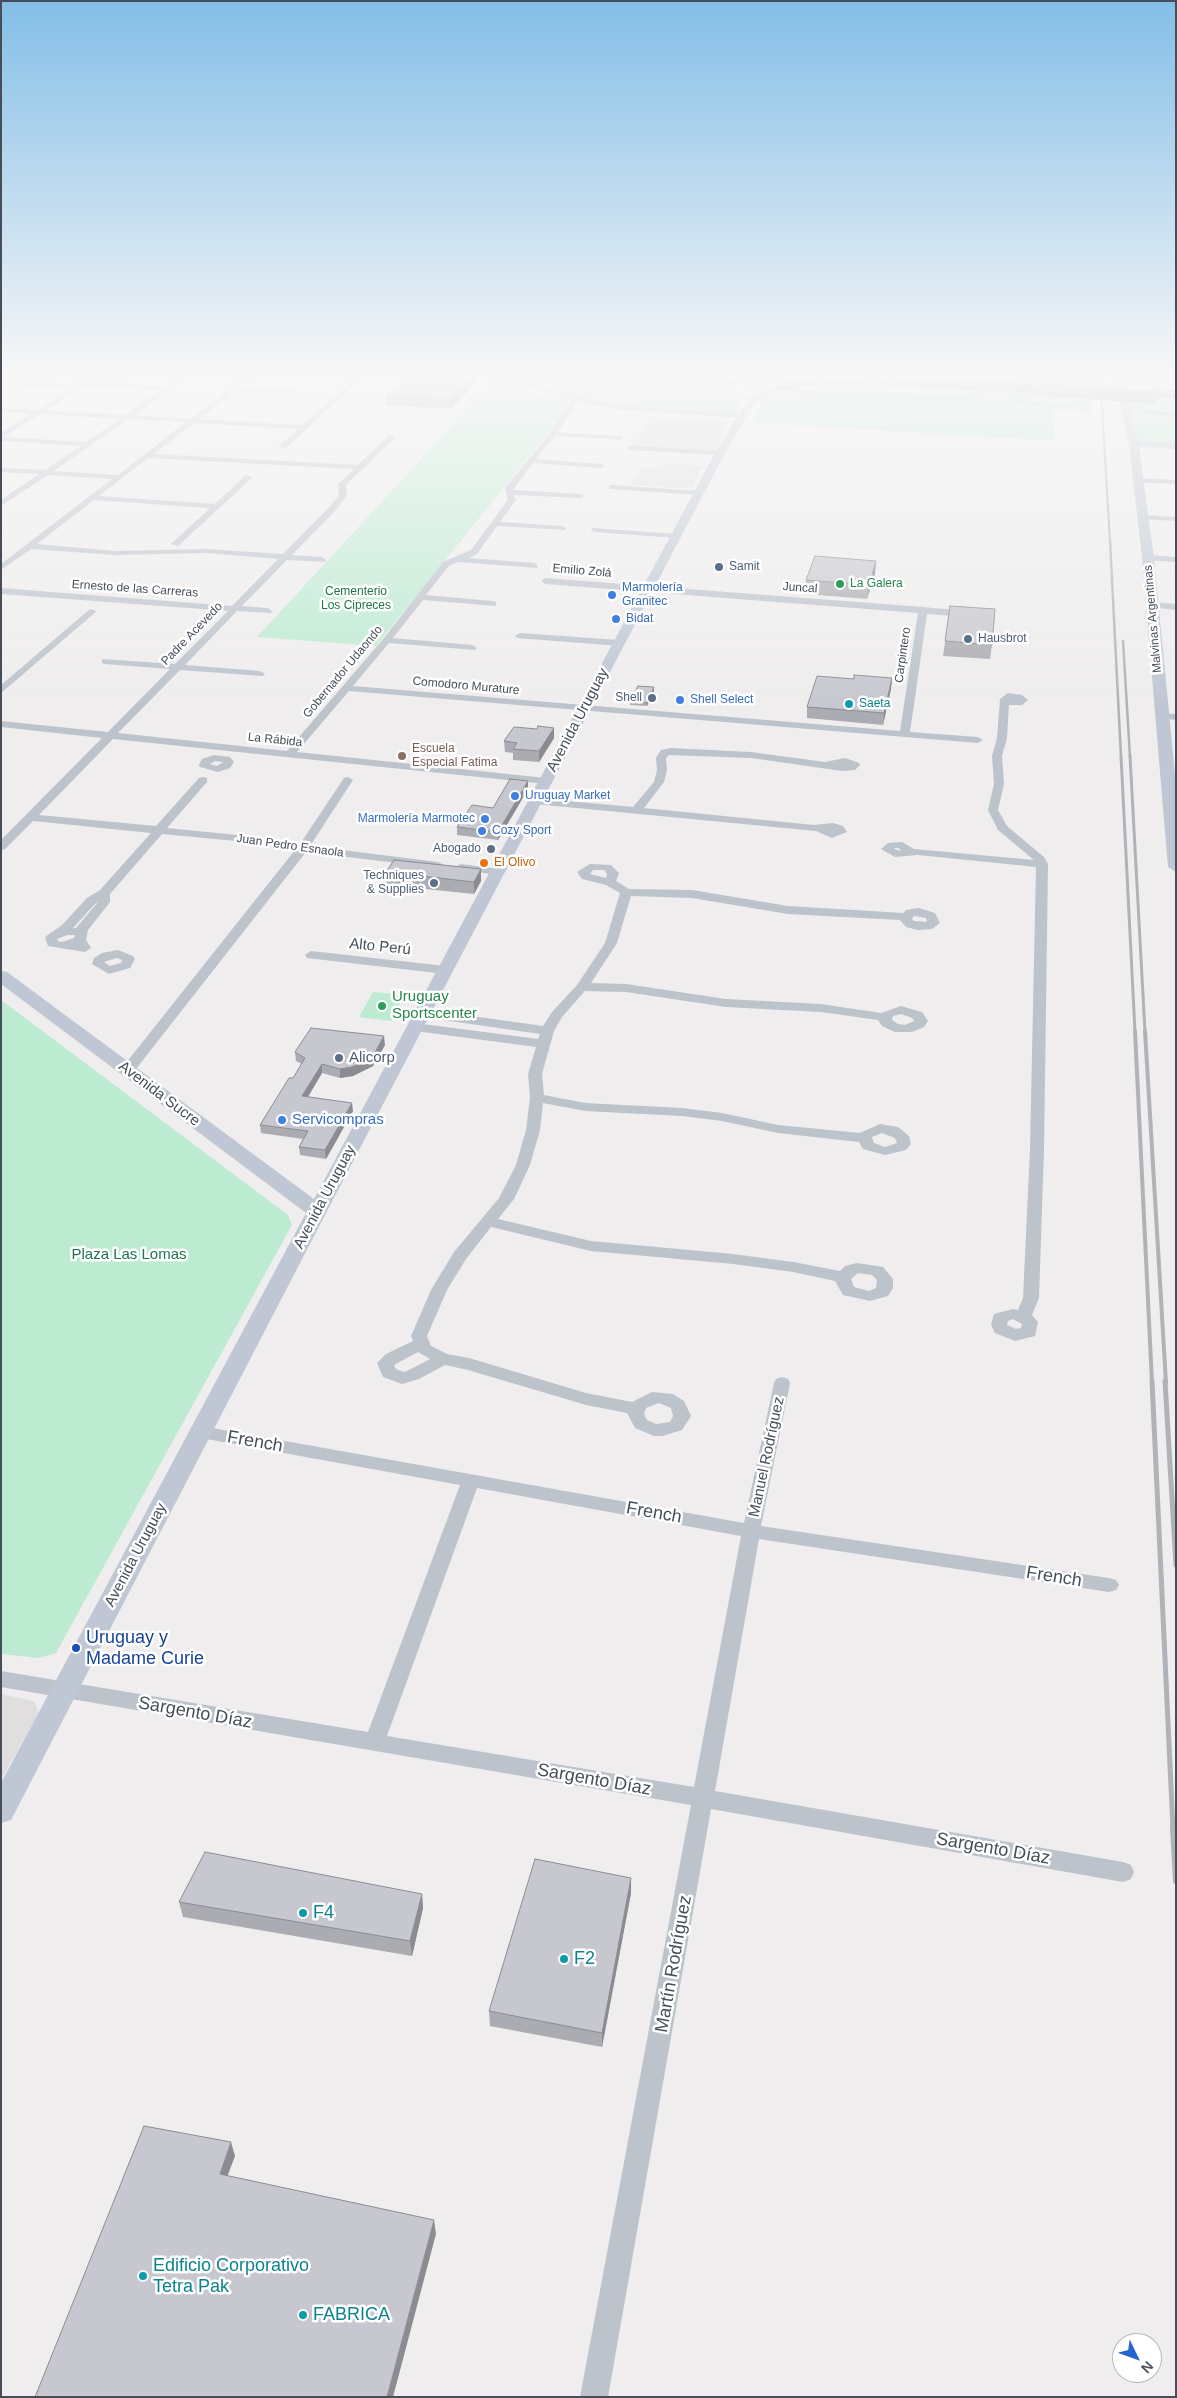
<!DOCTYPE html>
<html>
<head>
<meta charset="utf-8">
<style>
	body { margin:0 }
	#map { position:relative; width:1177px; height:2398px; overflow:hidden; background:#efeded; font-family:Arial,sans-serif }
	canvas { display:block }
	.frame { position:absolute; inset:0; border:2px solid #464f59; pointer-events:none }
	.north { position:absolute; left:1112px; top:2333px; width:50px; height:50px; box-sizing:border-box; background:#fff; border:1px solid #b5b9bd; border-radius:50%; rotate:132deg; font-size:14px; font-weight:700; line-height:20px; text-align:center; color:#464f59 }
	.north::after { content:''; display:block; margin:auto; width:18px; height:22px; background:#2665d0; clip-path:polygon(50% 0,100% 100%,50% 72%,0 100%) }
</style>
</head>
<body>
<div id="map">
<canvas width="1177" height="2398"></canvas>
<div class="frame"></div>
<div class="north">N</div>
</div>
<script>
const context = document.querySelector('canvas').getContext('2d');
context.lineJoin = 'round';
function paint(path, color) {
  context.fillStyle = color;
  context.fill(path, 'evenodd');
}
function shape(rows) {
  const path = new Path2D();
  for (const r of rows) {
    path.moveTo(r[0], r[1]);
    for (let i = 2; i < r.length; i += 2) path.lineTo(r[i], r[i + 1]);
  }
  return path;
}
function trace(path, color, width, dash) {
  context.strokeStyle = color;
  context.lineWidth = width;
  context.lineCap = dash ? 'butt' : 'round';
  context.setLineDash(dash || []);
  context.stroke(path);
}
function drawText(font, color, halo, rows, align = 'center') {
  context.font = font + ' Arial,sans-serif';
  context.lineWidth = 5;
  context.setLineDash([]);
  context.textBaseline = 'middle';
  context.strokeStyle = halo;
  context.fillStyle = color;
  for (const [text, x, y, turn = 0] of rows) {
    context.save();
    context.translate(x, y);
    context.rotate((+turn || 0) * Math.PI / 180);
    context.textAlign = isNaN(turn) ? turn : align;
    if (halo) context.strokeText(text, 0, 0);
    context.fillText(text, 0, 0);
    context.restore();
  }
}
const education = shape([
	[652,417,729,422,714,452,631,447],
	[665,463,703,466,691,489,629,485,641,467,662,468],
	[1,1694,34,1701,39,1713,1,1780]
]);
const green = shape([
	[482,372,692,372,711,375,726,383,731,388,746,395,747,398,742,401,738,408,740,410,735,414,622,407],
	[773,372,786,372,922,382,790,383,777,377,772,374],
	[928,372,1036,372,1092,377,1093,385],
	[1124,372,1176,372,1176,391,1121,386],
	[746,380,764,380,773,384,767,388,756,389,745,388,738,384],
	[492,382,568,401,569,407,376,646,257,637],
	[828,382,887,382,1090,395,1092,413,1051,410,1055,441,754,423,763,397,806,384],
	[1127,397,1176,400,1176,445,1137,441],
	[373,992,405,995,391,1021,359,1017],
	[1,1000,288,1215,292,1225,56,1653,39,1658,1,1654]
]);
const stream = shape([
	[594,372,625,379,675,380,711,384],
	[794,391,1027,403],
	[1012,396,1013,399,1027,403,1068,407],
	[1142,412,1176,414]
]);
const street = shape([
	[97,372,104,372,89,382,167,386,188,372,195,372,134,415,191,419,252,372,259,372,240,387,295,390,298,392,295,394,235,391,199,419,302,425,362,372,368,372,285,449,278,447,298,429,194,423,154,454,358,465,389,435,396,437,346,485,347,495,337,509,292,555,322,557,326,560,325,562,287,560,242,606,268,608,272,611,271,613,237,611,185,665,260,671,265,674,263,676,180,670,118,733,287,751,384,638,443,562,471,550,508,500,505,488,550,433,572,399,472,372,481,372,613,405,741,414,744,416,741,418,613,409,578,401,558,432,619,436,623,438,622,440,555,436,536,459,601,464,605,466,601,468,533,463,513,490,580,494,584,496,580,498,514,495,516,500,500,522,562,526,566,528,565,530,497,526,477,554,469,558,534,563,538,566,537,568,458,562,449,566,426,595,493,601,496,602,496,606,423,600,393,638,472,645,477,648,475,650,389,643,353,686,900,731,918,613,545,584,541,581,545,578,923,607,967,611,971,614,967,617,927,614,910,732,978,737,983,740,978,743,349,691,297,752,546,778,551,781,546,784,113,739,39,815,156,826,199,778,203,777,207,778,207,782,167,828,247,836,300,844,344,778,348,777,353,780,310,846,438,862,444,865,438,868,306,852,132,1074,122,1074,120,1071,122,1068,295,850,247,842,162,834,110,894,110,902,88,930,86,940,91,948,85,952,48,946,45,937,62,925,87,898,100,890,151,833,33,821,5,849,1,850,1,840,102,738,1,727,1,721,108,732,170,669,105,664,102,663,102,659,175,664,228,611,1,594,1,588,232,606,278,559,207,553,115,555,31,549,1,570,1,564,112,479,48,475,1,506,1,500,39,474,1,472,1,468,45,470,81,446,1,441,1,433,31,414,1,412,1,408,37,410,71,389,1,385,1,381,76,385,97,372],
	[84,386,162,390,125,415,46,410,84,386],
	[40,414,120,419,86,442,4,437,40,414],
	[128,419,186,422,118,475,54,471,128,419],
	[148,458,354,469,338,484,339,495,331,505,283,554,207,549,115,551,37,544,94,500,210,508,171,544,178,546,253,477,246,475,215,504,99,496,148,458],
	[98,902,76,928,73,928,95,904,98,902],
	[67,935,75,935,74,938,62,942,58,941,57,939,67,935],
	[632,446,720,451,724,453,720,455,629,450,629,446,632,446],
	[1138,478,1176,480,1176,484,1135,482,1134,480,1138,478],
	[612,485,699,491,703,493,699,495,609,489,609,485,612,485],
	[1140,515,1176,517,1176,521,1143,519,1140,519,1140,515],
	[592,528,676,534,680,536,676,538,595,532,591,530,592,528],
	[1148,555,1176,557,1176,562,1145,560,1145,556,1148,555],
	[1152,602,1176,604,1176,610,1149,607,1148,605,1152,602],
	[90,609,97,611,1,693,1,685,90,609],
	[520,633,619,640,624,643,619,646,517,638,515,636,520,633],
	[1008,693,1022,695,1028,700,1022,705,1009,705,1007,738,1002,756,1004,784,998,810,1007,826,1044,857,1048,864,1044,1149,1039,1298,1032,1315,1038,1322,1035,1336,1015,1341,995,1333,991,1325,994,1314,1013,1309,1018,1310,1023,1298,1030,1149,1036,867,918,855,895,857,881,849,888,843,902,842,914,849,1034,860,998,830,988,810,994,784,992,756,997,738,1000,699,1008,693],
	[899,848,901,851,894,849,895,848,899,848],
	[1013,1319,1022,1324,1021,1328,1016,1329,1007,1325,1008,1321,1013,1319],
	[1162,713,1176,714,1176,720,1158,718,1158,714,1162,713],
	[671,748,751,752,825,762,845,758,859,763,860,765,855,770,842,771,751,758,669,755,666,758,667,770,664,782,644,808,814,825,833,823,843,826,847,832,832,838,816,831,535,804,530,801,535,798,633,807,654,782,657,770,656,758,661,750,671,748],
	[214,755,230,757,234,762,230,768,218,772,200,767,199,765,202,759,214,755],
	[215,761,223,762,217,766,210,764,215,761],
	[461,864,498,869,504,872,498,875,457,869,455,867,461,864],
	[590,864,611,865,619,873,616,881,629,889,692,890,788,906,903,913,906,910,919,908,935,913,940,923,932,929,918,930,906,927,900,920,788,914,692,898,631,896,617,943,591,983,626,984,726,999,821,1004,881,1013,901,1006,922,1012,928,1021,924,1027,912,1032,895,1032,882,1026,878,1020,821,1012,726,1007,626,992,585,991,562,1017,554,1031,542,1074,544,1095,585,1103,682,1108,722,1113,778,1125,860,1133,880,1124,898,1127,909,1136,911,1144,906,1150,885,1155,863,1149,859,1142,778,1133,722,1121,682,1116,585,1111,543,1103,540,1130,530,1165,514,1199,498,1219,591,1241,733,1254,793,1262,840,1271,845,1266,857,1263,877,1266,883,1267,893,1279,893,1288,888,1296,870,1301,843,1295,835,1281,793,1272,733,1264,591,1251,491,1227,466,1259,447,1290,427,1336,431,1346,447,1354,469,1358,586,1393,632,1402,652,1392,673,1394,684,1401,691,1416,682,1430,662,1436,654,1436,635,1428,627,1413,586,1405,468,1370,445,1365,419,1379,402,1384,383,1377,377,1363,386,1354,413,1341,411,1336,431,1290,454,1252,499,1198,516,1165,526,1130,530,1098,528,1074,536,1047,415,1031,408,1027,415,1023,538,1039,540,1034,422,1017,415,1013,422,1009,543,1026,552,1012,577,985,605,943,620,893,606,885,582,879,577,872,590,864],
	[593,870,604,870,607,874,606,878,590,874,593,870],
	[914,916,926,918,927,922,914,921,912,919,914,916],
	[901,1014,912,1018,914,1021,905,1025,898,1024,892,1020,893,1016,901,1014],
	[882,1133,895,1138,897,1143,885,1147,874,1143,872,1137,882,1133],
	[858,1273,872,1275,877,1280,876,1288,869,1291,854,1287,851,1279,858,1273],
	[418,1352,430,1359,407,1371,403,1372,396,1369,394,1365,418,1352],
	[659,1403,671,1408,673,1416,670,1422,656,1424,647,1420,644,1414,646,1408,659,1403],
	[118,950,133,956,135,959,130,968,109,974,92,964,94,958,102,953,118,950],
	[117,958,122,960,121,963,110,966,104,962,117,958],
	[311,951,445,966,451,970,445,974,307,958,305,955,311,951],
	[782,1377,788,1379,790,1383,761,1526,1109,1578,1116,1580,1119,1585,1116,1590,1109,1592,759,1539,715,1791,1123,1862,1131,1865,1134,1872,1131,1879,1123,1882,711,1809,608,2397,580,2397,691,1805,1,1687,1,1671,368,1732,460,1485,201,1438,195,1436,192,1432,195,1428,201,1426,744,1523,774,1383,776,1379,782,1377],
	[477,1488,741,1536,694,1787,387,1736,477,1488]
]);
const secondary = shape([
	[1119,372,1127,372,1126,393,1138,441,1176,443,1176,449,1139,447,1154,558,1176,785,1176,872,1168,867,1142,558,1129,444,1118,393,1119,372],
	[741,375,768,375,783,379,787,385,755,402,725,453,327,1211,11,1820,1,1823,1,1783,306,1213,1,984,1,971,7,972,314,1199,715,453,749,398,778,384,768,381,738,380,738,376,741,375]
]);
const highway = shape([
	[695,372,712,372,726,376,735,383,733,385,725,385,718,380,695,372],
	[845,377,1007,383,1040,386,1046,389,1040,392,845,383,805,385,782,390,776,387,778,385,805,379,845,377],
	[1152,390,1176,391,1176,398,1148,395,1146,393,1148,391,1152,390]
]);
const railFar5 = shape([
	[1100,372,1110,542]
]);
const railFar4 = shape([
	[1110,540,1121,757],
	[1123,641,1130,757]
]);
const railFar3 = shape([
	[1121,756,1135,1032],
	[1130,756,1145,1032]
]);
const railFar2 = shape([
	[1135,1031,1152,1383],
	[1145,1031,1166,1383]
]);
const railFar1 = shape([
	[1152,1381,1173,1829],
	[1165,1381,1176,1565]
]);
const rail = shape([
	[1173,1828,1176,1881]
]);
const highwayBridge = shape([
	[1040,389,1153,397]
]);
const wall = shape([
	[440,373,476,383,450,409,386,405,385,396],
	[876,561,875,574,867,599,805,594,806,580],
	[950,606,992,645,990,659,943,656],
	[892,678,891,689,883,725,807,718,807,707,854,679],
	[654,691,647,706,630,705,630,701],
	[554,728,554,738,539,762,513,760,513,753,505,752,504,741,537,729],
	[528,789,498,840,457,835,457,827],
	[481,869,481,881,474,894,387,885,386,872],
	[385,1045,373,1066,353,1076,340,1078,322,1073,308,1097,353,1111,326,1159,300,1155,299,1147,303,1139,261,1133,260,1125,293,1078,302,1064,296,1061,295,1052],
	[631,1878,631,1893,602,2047,490,2026,489,2011],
	[422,1894,423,1908,412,1956,183,1917,179,1902]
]);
const shadedWall = shape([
	[476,375,476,383,450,409,449,400],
	[876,561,875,574,867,599,869,585],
	[892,678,891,689,883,725,884,713],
	[654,687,654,691,647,706,647,703],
	[554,728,554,738,539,762,539,751],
	[528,781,528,789,498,840,498,832],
	[481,869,481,881,474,894,474,882],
	[384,1036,385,1045,373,1066,353,1076,340,1078,340,1069],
	[322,1064,322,1073,303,1105,302,1096],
	[352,1103,353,1111,326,1159,325,1150],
	[631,1878,631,1893,602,2047,602,2033],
	[422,1894,423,1908,412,1956,410,1941],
	[231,2142,235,2156,223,2188,220,2174],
	[434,2220,436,2234,393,2397,387,2397]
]);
const building = shape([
	[414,372,436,372,476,375,449,400,385,396,414,372],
	[815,556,876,561,869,585,806,580,815,556],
	[950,606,995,609,992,645,945,641,950,606],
	[854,675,892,678,884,713,807,707,817,676,854,679,854,675],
	[638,686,654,687,647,703,630,701,638,686],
	[538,726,554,728,539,751,513,749,517,743,504,741,514,727,537,729,538,726],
	[510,779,528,781,498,832,457,827,472,805,493,808,510,779],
	[394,860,481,869,474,882,386,872,394,860],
	[311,1028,384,1036,372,1058,352,1067,340,1069,322,1064,302,1096,352,1103,325,1150,299,1147,308,1131,260,1125,289,1078,293,1078,305,1058,295,1052,311,1028],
	[205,1852,422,1894,410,1941,179,1902,205,1852],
	[535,1859,631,1878,602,2033,489,2011,535,1859],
	[144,2126,231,2142,220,2174,434,2220,387,2397,35,2397,144,2126]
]);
const markers = [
	[719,567,5,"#5c6f8a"],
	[840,584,5,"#2e9e5b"],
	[612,595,5,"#3f7fe0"],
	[616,619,5,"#3f7fe0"],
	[968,639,5,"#5c6f8a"],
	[652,698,5,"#5c6f8a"],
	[680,700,5,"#3f7fe0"],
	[849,704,5,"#0f9aa8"],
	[402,756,5,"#8d6e63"],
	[515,796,5,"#3f7fe0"],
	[485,819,5,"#3f7fe0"],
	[482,831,5,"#3f7fe0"],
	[491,849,5,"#5c6f8a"],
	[484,863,5,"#e8710a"],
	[434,883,5,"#5c6f8a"],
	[382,1006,5,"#2e9e5b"],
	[339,1058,5,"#5c6f8a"],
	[282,1120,5,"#3f7fe0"],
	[76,1648,5,"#1a4fb4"],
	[303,1913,5,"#0f9aa8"],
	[564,1959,5,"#0f9aa8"],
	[143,2276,5,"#0f9aa8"],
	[303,2315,5,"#0f9aa8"]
];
const farServicenames = [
	["Samit",729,567,"left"],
	["Hausbrot",978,639,"left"],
	["Shell",642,698],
	["Abogado",481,849],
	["Techniques",424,876],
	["& Supplies",424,890]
];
const farStreetnames = [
	["Emilio Zolá",582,571,5],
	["Juncal",800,588,4],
	["Ernesto de las Carreras",135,589,4],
	["Malvinas Argentinas",1153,619,-95],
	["Padre Acevedo",192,634,-46],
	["Carpintero",903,655,-82],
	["Gobernador Udaondo",343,672,-50],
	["Comodoro Murature",466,686,5],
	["La Rábida",275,740,6],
	["Juan Pedro Esnaola",290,846,8]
];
const farLeisurenames = [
	["La Galera",850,584]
];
const farShopnames = [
	["Marmolería",622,588],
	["Granitec",622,602],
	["Bidat",626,619],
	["Shell Select",690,700],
	["Uruguay Market",525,796],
	["Marmolería Marmotec",475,819,"right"],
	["Cozy Sport",492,831]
];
const farParknames = [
	["Cementerio",356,592],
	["Los Cipreces",356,606]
];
const farCulturenames = [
	["Saeta",859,704]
];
const farEducationnames = [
	["Escuela",412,749],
	["Especial Fatima",412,763]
];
const farFoodnames = [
	["El Olivo",494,863]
];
const streetNames = [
	["Avenida Uruguay",578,720,-62],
	["Alto Perú",380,947,6],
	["Avenida Sucre",159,1094,37],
	["Avenida Uruguay",325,1197,-62],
	["Manuel Rodríguez",767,1457,-78],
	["Avenida Uruguay",136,1555,-62]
];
const leisureNames = [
	["Uruguay",392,997],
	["Sportscenter",392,1014]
];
const serviceNames = [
	["Alicorp",349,1058]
];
const shopNames = [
	["Servicompras",292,1120]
];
const parkNames = [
	["Plaza Las Lomas",129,1255]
];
const nearStreetnames = [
	["French",255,1442,10],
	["French",654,1513,10],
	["French",1054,1577,9],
	["Sargento Díaz",195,1713,10],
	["Sargento Díaz",594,1780,10],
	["Sargento Díaz",993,1849,10],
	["Martín Rodríguez",674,1964,-80]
];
const nearTransitnames = [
	["Uruguay y",86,1638],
	["Madame Curie",86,1659]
];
const nearCulturenames = [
	["F4",313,1913],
	["F2",574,1959],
	["Edificio Corporativo",153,2266],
	["Tetra Pak",153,2287],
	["FABRICA",313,2315]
];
paint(education, '#e0dede');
paint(green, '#bdebd2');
trace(stream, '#8dcde5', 2.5);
trace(highway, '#7387a4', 2);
paint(street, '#bcc3cb');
paint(secondary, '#bec7d3');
paint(highway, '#889cb8');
trace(railFar5, '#afb2b7', 2);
trace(railFar4, '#afb2b7', 2.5);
trace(railFar3, '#afb2b7', 3);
trace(railFar2, '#afb2b7', 4);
trace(railFar1, '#afb2b7', 5);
trace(rail, '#afb2b7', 6);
trace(highwayBridge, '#7387a4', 13, []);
trace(highwayBridge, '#889cb8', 12);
paint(wall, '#abacb2');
paint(shadedWall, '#8b8c91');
paint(building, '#c7c8cf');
trace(building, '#8b8c91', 1);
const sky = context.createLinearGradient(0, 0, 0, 707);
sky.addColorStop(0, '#83bee7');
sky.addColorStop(0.53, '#f8f7f7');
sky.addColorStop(1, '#f8f7f700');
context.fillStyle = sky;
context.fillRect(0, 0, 1177, 707);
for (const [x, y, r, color] of markers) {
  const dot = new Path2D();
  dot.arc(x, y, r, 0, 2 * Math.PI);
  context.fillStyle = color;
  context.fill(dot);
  trace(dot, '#fff', 2);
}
drawText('12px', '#4e5e75', '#fff', farServicenames, 'right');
drawText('12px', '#464f59', '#fff', farStreetnames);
drawText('12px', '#27864d', '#fff', farLeisurenames, 'left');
drawText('12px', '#366cbe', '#fff', farShopnames, 'left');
drawText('12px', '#1d744e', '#fff', farParknames);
drawText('12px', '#0d838f', '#fff', farCulturenames, 'left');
drawText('12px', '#785e54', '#fff', farEducationnames, 'left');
drawText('12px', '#c56008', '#fff', farFoodnames, 'left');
drawText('15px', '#464f59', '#fff', streetNames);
drawText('15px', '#27864d', '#fff', leisureNames, 'left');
drawText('15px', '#4e5e75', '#fff', serviceNames, 'left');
drawText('15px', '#366cbe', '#fff', shopNames, 'left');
drawText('15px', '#1d744e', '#fff', parkNames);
drawText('18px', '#464f59', '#fff', nearStreetnames);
drawText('18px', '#164399', '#fff', nearTransitnames, 'left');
drawText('18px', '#0d838f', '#fff', nearCulturenames, 'left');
</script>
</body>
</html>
